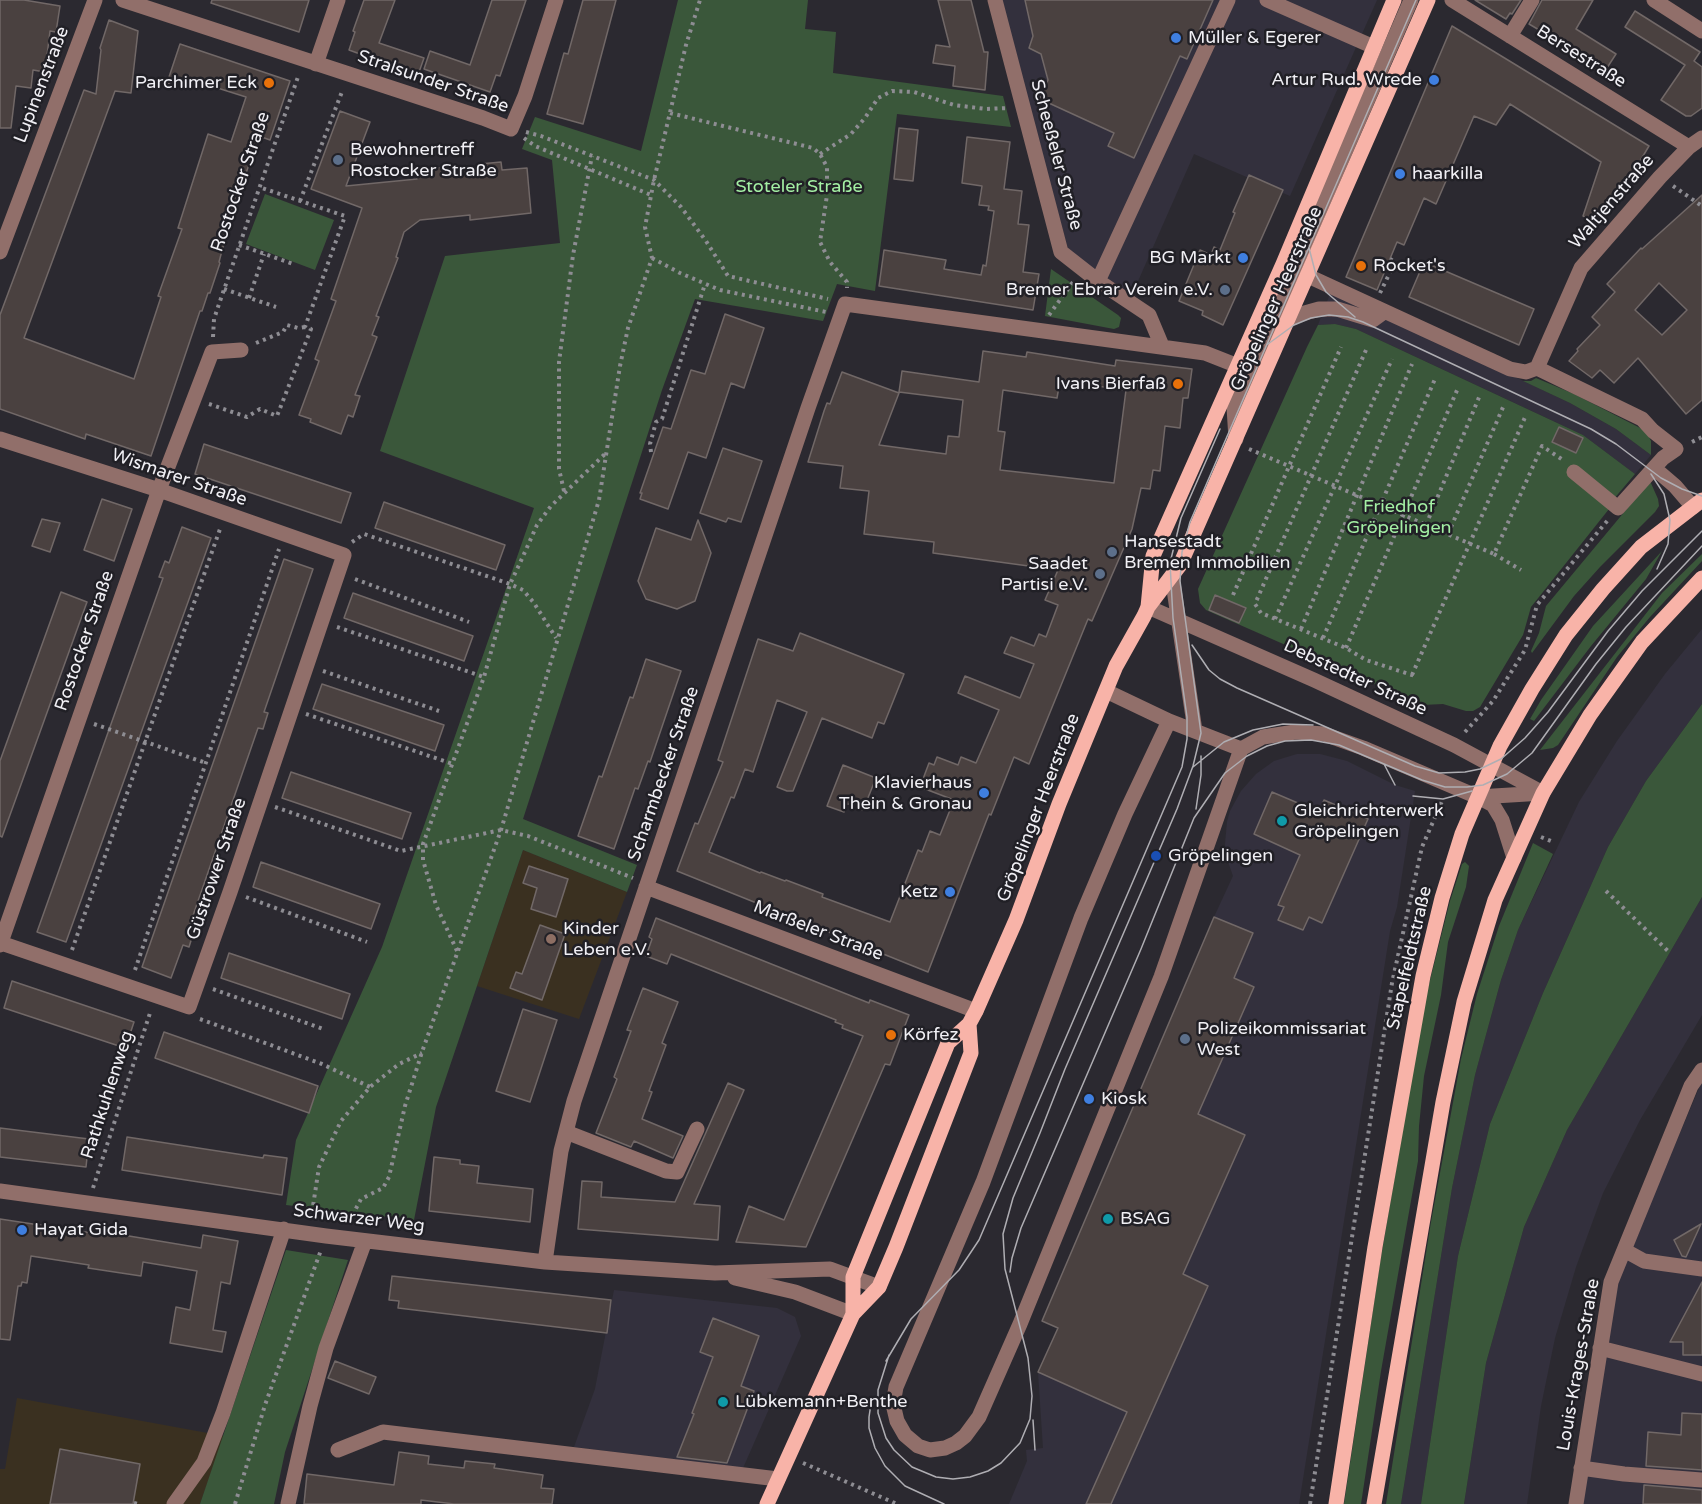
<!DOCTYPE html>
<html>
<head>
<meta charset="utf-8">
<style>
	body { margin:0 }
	canvas { display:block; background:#2b2930 }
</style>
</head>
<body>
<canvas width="1702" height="1504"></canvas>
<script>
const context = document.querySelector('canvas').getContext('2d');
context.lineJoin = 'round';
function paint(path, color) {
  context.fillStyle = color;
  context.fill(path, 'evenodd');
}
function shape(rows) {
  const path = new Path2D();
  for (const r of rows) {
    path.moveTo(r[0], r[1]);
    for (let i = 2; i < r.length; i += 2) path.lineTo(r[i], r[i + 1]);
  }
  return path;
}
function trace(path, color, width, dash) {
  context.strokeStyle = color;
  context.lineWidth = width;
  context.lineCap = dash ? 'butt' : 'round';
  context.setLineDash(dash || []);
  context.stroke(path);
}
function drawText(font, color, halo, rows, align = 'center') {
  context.font = font + ' "Varela Round",sans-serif';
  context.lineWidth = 5;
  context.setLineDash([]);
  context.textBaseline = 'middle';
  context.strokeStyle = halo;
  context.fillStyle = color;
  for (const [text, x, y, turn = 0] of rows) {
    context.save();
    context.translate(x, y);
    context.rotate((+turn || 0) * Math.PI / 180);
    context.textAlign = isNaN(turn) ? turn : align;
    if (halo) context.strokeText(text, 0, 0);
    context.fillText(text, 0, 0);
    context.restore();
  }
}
const built = shape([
	[1000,0,1377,0,1290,196,1194,154,1131,297,1070,256],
	[1330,294,1390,318,1570,403,1616,429,1651,455,1635,474,1583,435,1356,329,1335,324,1318,325],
	[1702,629,1702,704,1646,781,1608,847,1543,993,1490,1124,1458,1256,1421,1504,1401,1504,1452,1188,1475,1075,1501,980,1518,930,1579,802,1617,741,1665,674],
	[1297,754,1320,754,1347,761,1395,785,1415,791,1397,907,1390,931,1299,1504,1009,1504,1027,1461,1026,1450,1043,1448,1038,1372,1058,1328,1042,1321,1136,1100,1175,1116,1253,934,1214,917,1233,876,1226,856,1225,844,1227,822,1230,811,1241,791,1256,774,1274,761],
	[1702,897,1702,1015,1640,1120,1603,1193,1576,1267,1555,1338,1541,1406,1527,1504,1464,1504,1486,1363,1524,1227,1567,1130],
	[1702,1081,1702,1504,1581,1504,1616,1284],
	[614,1290,777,1308,795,1317,801,1336,743,1468,574,1447,595,1389]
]);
const education = shape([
	[523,850,627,892,579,1019,477,986],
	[17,1398,224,1436,200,1504,0,1504,0,1469,5,1469]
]);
const green = shape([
	[678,0,808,0,805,29,836,32,833,73,1003,96,1011,127,897,114,875,291,837,284,823,321,695,299,662,390,523,819,637,865,627,892,523,850,436,1107,414,1220,286,1205,296,1140,382,947,534,508,380,451,445,256,560,243,552,160,522,149,535,117,641,151],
	[265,194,334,220,315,270,246,244],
	[1051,269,1118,315,1121,318,1119,327,1114,329,1045,316],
	[1335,324,1356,329,1583,435,1635,474,1607,507,1609,509,1531,607,1523,635,1480,707,1473,711,1466,711,1443,704,1422,705,1206,610,1200,603,1198,589,1307,347,1318,325],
	[1536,378,1574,394,1646,431,1651,441,1651,455,1616,429,1570,403,1523,381,1531,381],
	[1650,481,1658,499,1659,506,1655,512,1600,567,1574,596,1532,653,1531,651,1539,633,1546,606],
	[1662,551,1646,579,1591,646,1534,721,1530,719,1541,700,1593,626],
	[1702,554,1702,561,1650,617,1617,657,1558,745,1553,748,1540,750,1662,593],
	[1702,704,1702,897,1567,1130,1524,1227,1486,1363,1464,1504,1421,1504,1458,1256,1490,1124,1543,993,1608,847,1646,781],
	[1533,843,1553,854,1518,930,1501,980,1475,1075,1452,1188,1401,1504,1386,1504,1431,1222,1461,1059,1477,994,1499,926],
	[1465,862,1469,866,1466,887,1448,942,1441,995,1424,1076,1419,1126,1418,1161,1381,1371,1361,1504,1344,1504,1380,1263,1425,1000,1450,901,1462,864],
	[286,1250,348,1260,285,1452,274,1504,200,1504]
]);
const building = shape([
	[0,0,24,0,60,6,56,32,50,31,45,72,33,70,31,88,16,86,11,128,0,128,0,0],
	[212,0,309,0,299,32,211,3,212,0],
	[364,0,395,0,379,43,424,58,418,75,349,50,355,32,353,31,364,0],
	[492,0,526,0,500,76,496,75,490,92,424,69,430,51,470,65,492,0],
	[583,0,616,0,583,124,547,114,564,53,568,54,583,0],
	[938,0,971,0,984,52,988,52,985,90,953,86,955,66,933,63,936,45,950,47,938,0],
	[1025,0,1213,0,1187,59,1180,56,1134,158,1108,146,1114,133,1040,99,1048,80,1041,54,1029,48,1033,36,1025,0],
	[1475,0,1521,0,1512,14,1510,13,1506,19,1475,0],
	[1542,0,1593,0,1576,29,1616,54,1603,74,1572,55,1575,51,1529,24,1542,0],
	[1635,11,1700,52,1694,61,1702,67,1702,108,1691,116,1686,116,1661,100,1685,65,1625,27,1635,11],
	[109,20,138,31,131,93,115,91,24,338,134,379,161,297,158,296,182,229,178,228,208,134,231,142,246,97,186,78,183,88,167,83,180,44,290,81,270,140,259,136,238,196,240,197,224,243,219,262,220,263,210,293,208,293,202,311,200,311,151,456,86,434,85,439,0,409,0,315,84,90,96,94,101,50,100,48,109,20],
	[1452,26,1649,146,1618,198,1597,222,1583,216,1601,162,1510,104,1496,125,1474,116,1436,204,1424,198,1404,245,1397,242,1377,290,1346,277,1452,26],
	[340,111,370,122,346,186,417,179,416,171,445,167,445,172,480,168,480,164,501,162,502,170,527,168,531,213,470,220,470,215,420,220,404,232,396,257,398,258,376,316,379,317,372,335,377,337,355,395,360,396,353,417,348,415,341,434,310,422,311,419,299,415,319,361,315,359,336,301,331,299,362,208,311,189,340,111],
	[899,128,918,130,913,181,894,179,899,128],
	[967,137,1010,142,1004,189,1022,191,1018,224,1029,225,1023,272,1039,274,1033,310,879,286,884,250,946,260,944,269,981,275,983,265,986,266,994,211,988,210,989,206,979,205,982,186,962,183,967,137],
	[1249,175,1283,190,1223,325,1202,315,1203,311,1179,301,1200,250,1211,255,1214,247,1220,250,1235,213,1233,212,1249,175],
	[1702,195,1702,400,1686,414,1638,358,1614,383,1600,370,1592,378,1569,361,1578,351,1577,349,1600,325,1592,317,1615,292,1607,284,1641,248,1642,249,1702,195],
	[1659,283,1687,310,1662,335,1635,310,1659,283],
	[1424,262,1534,309,1519,345,1409,297,1424,262],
	[725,314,764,328,744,388,731,383,706,458,688,452,668,509,640,499,642,493,640,493,663,427,671,429,691,370,705,374,725,314],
	[983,351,1026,357,1027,352,1115,366,1116,360,1192,369,1188,398,1183,398,1180,428,1165,426,1160,471,1153,470,1150,489,1141,488,1132,529,1092,621,1088,619,1029,764,1014,757,991,815,989,814,928,972,677,871,695,823,698,824,723,762,718,760,758,639,793,651,800,633,904,674,884,724,878,722,872,738,822,718,793,791,787,791,777,787,807,712,777,700,753,772,745,769,734,798,731,797,709,852,760,873,761,872,785,881,786,880,823,894,822,897,890,922,918,850,922,852,930,831,940,835,954,800,920,787,929,763,934,765,937,757,958,765,961,757,976,763,999,710,958,693,965,676,1020,698,1034,664,1004,653,1011,637,1034,646,1039,634,1046,637,1058,605,1045,600,1058,570,933,553,934,542,864,534,869,491,840,488,843,466,808,462,824,411,827,403,830,404,842,372,899,393,879,445,946,454,948,436,959,437,963,400,899,392,902,371,979,382,983,351],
	[1060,381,1126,390,1114,483,1000,470,1005,432,998,431,1003,390,1057,398,1060,381],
	[1559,427,1583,438,1576,453,1552,442,1559,427],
	[204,444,351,493,341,523,195,474,204,444],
	[723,448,762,461,741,522,728,518,726,522,700,513,723,448],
	[102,499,132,509,114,561,84,550,102,499],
	[384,502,505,545,496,570,375,528,384,502],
	[42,519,60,523,50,552,32,546,42,519],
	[698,520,711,553,695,601,677,609,646,599,638,581,656,528,691,540,698,520],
	[182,527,211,538,66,942,37,932,163,578,159,577,165,561,169,563,182,527],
	[284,559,313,569,264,712,268,713,263,729,258,728,188,930,194,931,189,947,183,945,171,978,142,967,284,559],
	[61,592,87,602,2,837,0,836,0,761,61,592],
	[353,593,473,636,464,661,344,618,353,593],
	[1215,595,1246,608,1239,623,1209,610,1215,595],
	[646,659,681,671,650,762,648,761,638,789,635,788,614,849,578,836,599,776,602,777,630,697,633,698,646,659],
	[322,684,444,725,435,751,313,709,322,684],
	[843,765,876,778,863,810,847,803,844,812,827,806,843,765],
	[291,772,411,813,402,839,282,798,291,772],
	[1272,792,1319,812,1324,800,1368,819,1322,923,1309,917,1303,930,1278,920,1284,907,1278,905,1300,855,1254,834,1272,792],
	[261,862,380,904,371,929,253,887,261,862],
	[529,866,568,879,556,917,531,909,537,888,523,883,529,866],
	[1214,917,1253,933,1234,978,1254,987,1198,1114,1245,1135,1183,1274,1208,1286,1111,1504,1086,1504,1127,1412,1038,1372,1058,1328,1042,1321,1214,917],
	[656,918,869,1003,870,1000,909,1015,890,1065,885,1064,806,1247,736,1242,749,1206,784,1220,863,1036,842,1028,843,1025,835,1022,836,1020,671,954,667,964,646,956,652,939,649,937,656,918],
	[540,925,565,934,542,1000,510,988,516,972,522,974,540,925],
	[229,953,350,994,342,1019,221,978,229,953],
	[12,981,134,1022,126,1046,119,1046,4,1008,12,981],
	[643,988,678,1002,662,1043,666,1045,649,1091,652,1092,642,1119,683,1136,673,1158,634,1141,631,1147,596,1133,617,1079,614,1077,631,1031,627,1030,643,988],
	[523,1009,557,1020,530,1102,496,1091,523,1009],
	[164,1032,318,1086,309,1113,155,1058,164,1032],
	[728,1083,744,1090,694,1204,720,1206,718,1240,578,1229,582,1181,602,1182,601,1197,675,1202,728,1083],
	[0,1128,89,1139,86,1167,0,1157,0,1128],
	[127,1137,263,1158,264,1155,287,1158,282,1195,122,1170,127,1137],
	[434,1157,460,1160,460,1164,479,1166,477,1183,533,1189,530,1222,429,1211,434,1157],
	[0,1219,92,1233,93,1230,201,1248,203,1235,238,1241,230,1284,221,1282,213,1330,226,1332,222,1352,170,1343,176,1307,190,1310,197,1271,143,1262,141,1276,88,1268,89,1265,31,1256,27,1283,22,1282,21,1286,18,1286,10,1340,0,1339,0,1219],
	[1701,1224,1686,1257,1682,1256,1674,1240,1701,1224],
	[392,1276,611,1300,607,1333,398,1308,399,1301,389,1300,392,1276],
	[1702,1282,1702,1355,1683,1355,1683,1342,1670,1342,1702,1282],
	[713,1318,759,1336,741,1386,754,1391,727,1463,677,1457,694,1414,692,1413,713,1357,700,1352,713,1318],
	[335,1361,376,1377,369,1394,328,1378,335,1361],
	[1682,1413,1702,1414,1702,1470,1646,1466,1648,1432,1681,1435,1682,1413],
	[60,1449,140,1464,133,1504,50,1504,60,1449],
	[399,1452,429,1456,428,1464,464,1468,465,1461,495,1464,494,1468,543,1475,541,1488,554,1489,552,1504,454,1504,421,1500,421,1504,304,1504,307,1474,394,1485,399,1452],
	[1644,1485,1702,1490,1702,1504,1643,1504,1644,1485]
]);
const path = shape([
	[670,113,813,148,820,154,827,167,827,195,820,242,830,262,847,282,847,288],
	[526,132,541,136,654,180,681,207,706,241,728,276,828,299],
	[524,138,535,146,651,195],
	[820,154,851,134,865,118,878,98,892,91,914,92,954,105,986,109,1008,108],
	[1673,186,1702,206],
	[300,201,343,89],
	[239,245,293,264],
	[652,258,680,273,720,290,826,312],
	[224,289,276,307],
	[1380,293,1395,262,1390,259],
	[249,298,264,254],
	[1049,315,1073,282],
	[213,337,214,319,219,304,299,74],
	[256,343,283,332,287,325,298,328,305,327],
	[1366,350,1255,604,1261,613,1346,648,1366,660,1415,676],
	[209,404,247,417,260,409,277,416,311,329,305,327,345,216,259,187],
	[1692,442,1702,437],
	[1249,449,1494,554,1542,446,1563,460],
	[651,452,650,444,656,422,662,419,705,284],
	[564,491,559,469,559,362,573,255,592,156],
	[1426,525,1480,395],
	[1448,534,1504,405],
	[352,542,364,534,510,584,523,590,534,603,556,638],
	[1494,554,1521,570],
	[355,579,469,622],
	[1233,595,1341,347],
	[1275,619,1392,359],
	[337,627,484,677],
	[1301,629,1412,364],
	[1323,638,1435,379],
	[1346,648,1458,388],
	[323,671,439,711],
	[1412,675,1526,415],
	[306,714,453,764],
	[94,724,206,763],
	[1465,732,1493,701,1525,650,1537,605,1608,520],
	[275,807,401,851,501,830,528,836,633,878],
	[1541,837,1551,841],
	[1606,891,1670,953],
	[246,897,367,942],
	[72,950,220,529],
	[457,951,436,905,423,860,423,844,484,677,510,584,520,563,537,525,551,506,607,452],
	[135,970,279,549],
	[213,989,323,1029],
	[200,1019,322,1064,370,1087],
	[93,1188,151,1010],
	[318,1219,313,1206,319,1167,341,1121,370,1087,399,1064,422,1053],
	[347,1220,351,1218,361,1199,383,1188,389,1177,405,1106,422,1052,501,830,599,500,620,366,628,328,652,258,645,227,654,180,686,45,700,0],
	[803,1463,897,1504],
	[134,1503,138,1504],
	[235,1504,265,1405,321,1250],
	[1310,1504,1392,983,1422,847,1443,799]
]);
const minor = shape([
	[123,0,483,118,511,129,525,96,556,0],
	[995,0,1061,252,1098,281,1149,315,1162,346],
	[1267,0,1374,47],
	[1452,0,1689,147],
	[1654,0,1702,31],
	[1510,36,1532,0],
	[316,64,338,0],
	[0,252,95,0],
	[1308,276,1510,369,1526,372,1537,368,1642,419,1653,431,1676,449,1663,458,1618,508,1574,472],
	[1098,281,1228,0],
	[1288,320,1301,314,1319,309,1337,309,1373,320,1384,312],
	[1537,368,1581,268,1660,177,1689,147,1702,138],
	[0,439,159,490,344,555,230,892,189,1007,1,943],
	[1236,439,1234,407,1411,0],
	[1654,468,1675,486,1693,507],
	[1172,576,1195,731],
	[1148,607,1314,680,1454,745,1543,793],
	[1106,691,1169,721,1241,749],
	[1169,721,1125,814,1081,918,983,1182,896,1387,893,1404,897,1421,905,1435,918,1446,930,1450,945,1448,956,1443,965,1436,979,1417,1020,1324,1161,977,1241,749,1263,737,1295,732,1324,734,1363,748,1478,797,1493,805,1502,820,1514,858],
	[1478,797,1543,793],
	[646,887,976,1011],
	[0,945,159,490,212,352,241,350],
	[566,1132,666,1171,677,1172,697,1129],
	[0,1191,326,1236,545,1262,715,1273,830,1269,879,1287],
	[1624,1250,1644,1261,1702,1269],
	[545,1262,561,1151,574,1101,808,408,845,304,1205,353,1238,366],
	[735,1278,795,1292,853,1314],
	[1600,1348,1702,1374],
	[338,1450,383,1432,778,1479],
	[1581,1468,1624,1474,1702,1480],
	[174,1504,204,1462,223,1413,284,1229],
	[288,1504,310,1406,326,1348,365,1241],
	[1576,1504,1611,1282,1691,1086,1702,1070]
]);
const major = shape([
	[1148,607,1180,565,1428,0],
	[853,1314,853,1277,948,1043,969,1024,976,1011,1016,920,1059,804,1116,666,1144,616,1148,607,1153,556,1283,264,1394,0],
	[767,1504,853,1314,879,1287,896,1247,971,1053,969,1024],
	[1336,1504,1375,1247,1423,976,1442,898,1462,834,1500,746,1532,689,1566,635,1603,589,1641,547,1702,500],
	[1374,1504,1443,1102,1464,1002,1495,900,1543,793,1590,715,1642,642,1702,578]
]);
const tram = shape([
	[1309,248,1316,275,1326,292,1355,317],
	[1268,344,1294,325,1311,318,1329,315,1348,317,1363,322,1591,429,1616,444,1661,478,1682,489,1702,496],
	[1651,474,1664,494,1670,520,1668,544,1657,569],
	[1192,645,1209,670,1220,679,1237,688,1415,766,1439,773,1465,772,1480,769,1501,759,1525,738,1548,712,1608,631,1642,591,1702,531],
	[1384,764,1395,785],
	[1193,767,1224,742,1253,730,1283,724,1313,725],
	[1413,796,1443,799,1472,791],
	[1196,809,1201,775,1201,756],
	[1010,1272,1012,1258,1021,1228,1141,949,1194,818,1225,773,1247,756,1267,746,1285,741,1311,740,1339,745,1422,780,1445,787,1467,787,1483,785,1507,774,1532,753,1596,664,1626,627,1702,546],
	[889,1355,878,1390,878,1413,886,1438,894,1450,912,1467,936,1477,953,1479,970,1477,988,1471,1001,1463,1020,1443,1030,1419,1032,1396,1028,1358,1005,1269,1003,1234,1013,1198,1040,1133,1065,1069,1177,809,1193,766,1201,733,1180,581,1182,552,1190,522,1416,0],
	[886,1361,911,1319,959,1270,979,1240,1182,767,1187,739,1187,717,1173,618,1170,563,1181,518,1220,429],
	[872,1397,869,1417,869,1428,875,1448,885,1466,905,1486,944,1504],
	[1033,1420,1035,1450]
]);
const markers = [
	[1176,38,6,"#3f7fe0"],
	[1434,80,6,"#3f7fe0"],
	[269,83,6,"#e8710a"],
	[338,160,6,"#5c6f8a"],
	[1400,174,6,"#3f7fe0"],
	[1243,258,6,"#3f7fe0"],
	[1361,266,6,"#e8710a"],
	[1225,290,6,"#5c6f8a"],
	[1178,384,6,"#e8710a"],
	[1112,552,6,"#5c6f8a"],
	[1100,574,6,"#5c6f8a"],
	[984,793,6,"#3f7fe0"],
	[1282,821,6,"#0f9aa8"],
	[1156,856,6,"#1a4fb4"],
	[950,892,6,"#3f7fe0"],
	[551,939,6,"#8d6e63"],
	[891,1035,6,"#e8710a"],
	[1185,1039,6,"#5c6f8a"],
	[1089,1099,6,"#3f7fe0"],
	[1108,1219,6,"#0f9aa8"],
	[22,1230,6,"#3f7fe0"],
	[723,1402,6,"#0f9aa8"]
];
const poiNames = [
	["Müller & Egerer",1188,38],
	["Artur Rud. Wrede",1422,80,"right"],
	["Parchimer Eck",257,83,"right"],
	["Bewohnertreff",350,150],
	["Rostocker Straße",350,171],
	["haarkilla",1412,174],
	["BG Markt",1231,258,"right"],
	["Rocket's",1373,266],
	["Bremer Ebrar Verein e.V.",1213,290,"right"],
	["Ivans Bierfaß",1166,384,"right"],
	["Hansestadt",1124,542],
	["Bremen Immobilien",1124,563],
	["Saadet",1088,564,"right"],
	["Partisi e.V.",1088,585,"right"],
	["Klavierhaus",972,783,"right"],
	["Thein & Gronau",972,804,"right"],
	["Gleichrichterwerk",1294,811],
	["Gröpelingen",1294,832],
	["Gröpelingen",1168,856],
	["Ketz",938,892,"right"],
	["Kinder",563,929],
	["Leben e.V.",563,950],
	["Polizeikommissariat",1197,1029],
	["West",1197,1050],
	["Körfez",903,1035],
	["Kiosk",1101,1099],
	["BSAG",1120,1219],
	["Hayat Gida",34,1230],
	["Lübkemann+Benthe",735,1402]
];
const streetNames = [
	["Bersestraße",1581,57,32],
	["Stralsunder Straße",433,82,19],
	["Lupinenstraße",42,85,-69],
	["Scheeßeler Straße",1056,155,75],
	["Rostocker Straße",241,182,-71],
	["Waltjenstraße",1612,202,-49],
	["Gröpelinger Heerstraße",1277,299,-66],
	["Wismarer Straße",179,478,19],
	["Rostocker Straße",85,641,-71],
	["Debstedter Straße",1355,678,25],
	["Scharmbecker Straße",664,774,-71],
	["Gröpelinger Heerstraße",1039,808,-69],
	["Güstrower Straße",217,869,-71],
	["Marßeler Straße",818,931,21],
	["Stapelfeldtstraße",1410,958,-77],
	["Rathkuhlenweg",108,1095,-72],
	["Schwarzer Weg",359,1219,7],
	["Louis-Krages-Straße",1579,1365,-80]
];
const parkNames = [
	["Stoteler Straße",799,187],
	["Friedhof",1399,507],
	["Gröpelingen",1399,528]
];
paint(built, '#33303d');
paint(education, '#3a3020');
paint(green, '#3a573a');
paint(building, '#4a4140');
trace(building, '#716867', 1.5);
trace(path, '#8e8d93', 4, [3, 4.5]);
trace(minor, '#916f6a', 15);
trace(major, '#f8b3a8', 15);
trace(tram, '#afaeb3', 1.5);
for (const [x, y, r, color] of markers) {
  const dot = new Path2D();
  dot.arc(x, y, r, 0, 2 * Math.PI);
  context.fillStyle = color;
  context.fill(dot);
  trace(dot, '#212026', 2);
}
drawText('18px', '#f1f0f5', '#212026', poiNames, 'left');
drawText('18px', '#f1f0f5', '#212026', streetNames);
drawText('18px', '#a4f0a4', '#212026', parkNames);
</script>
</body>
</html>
